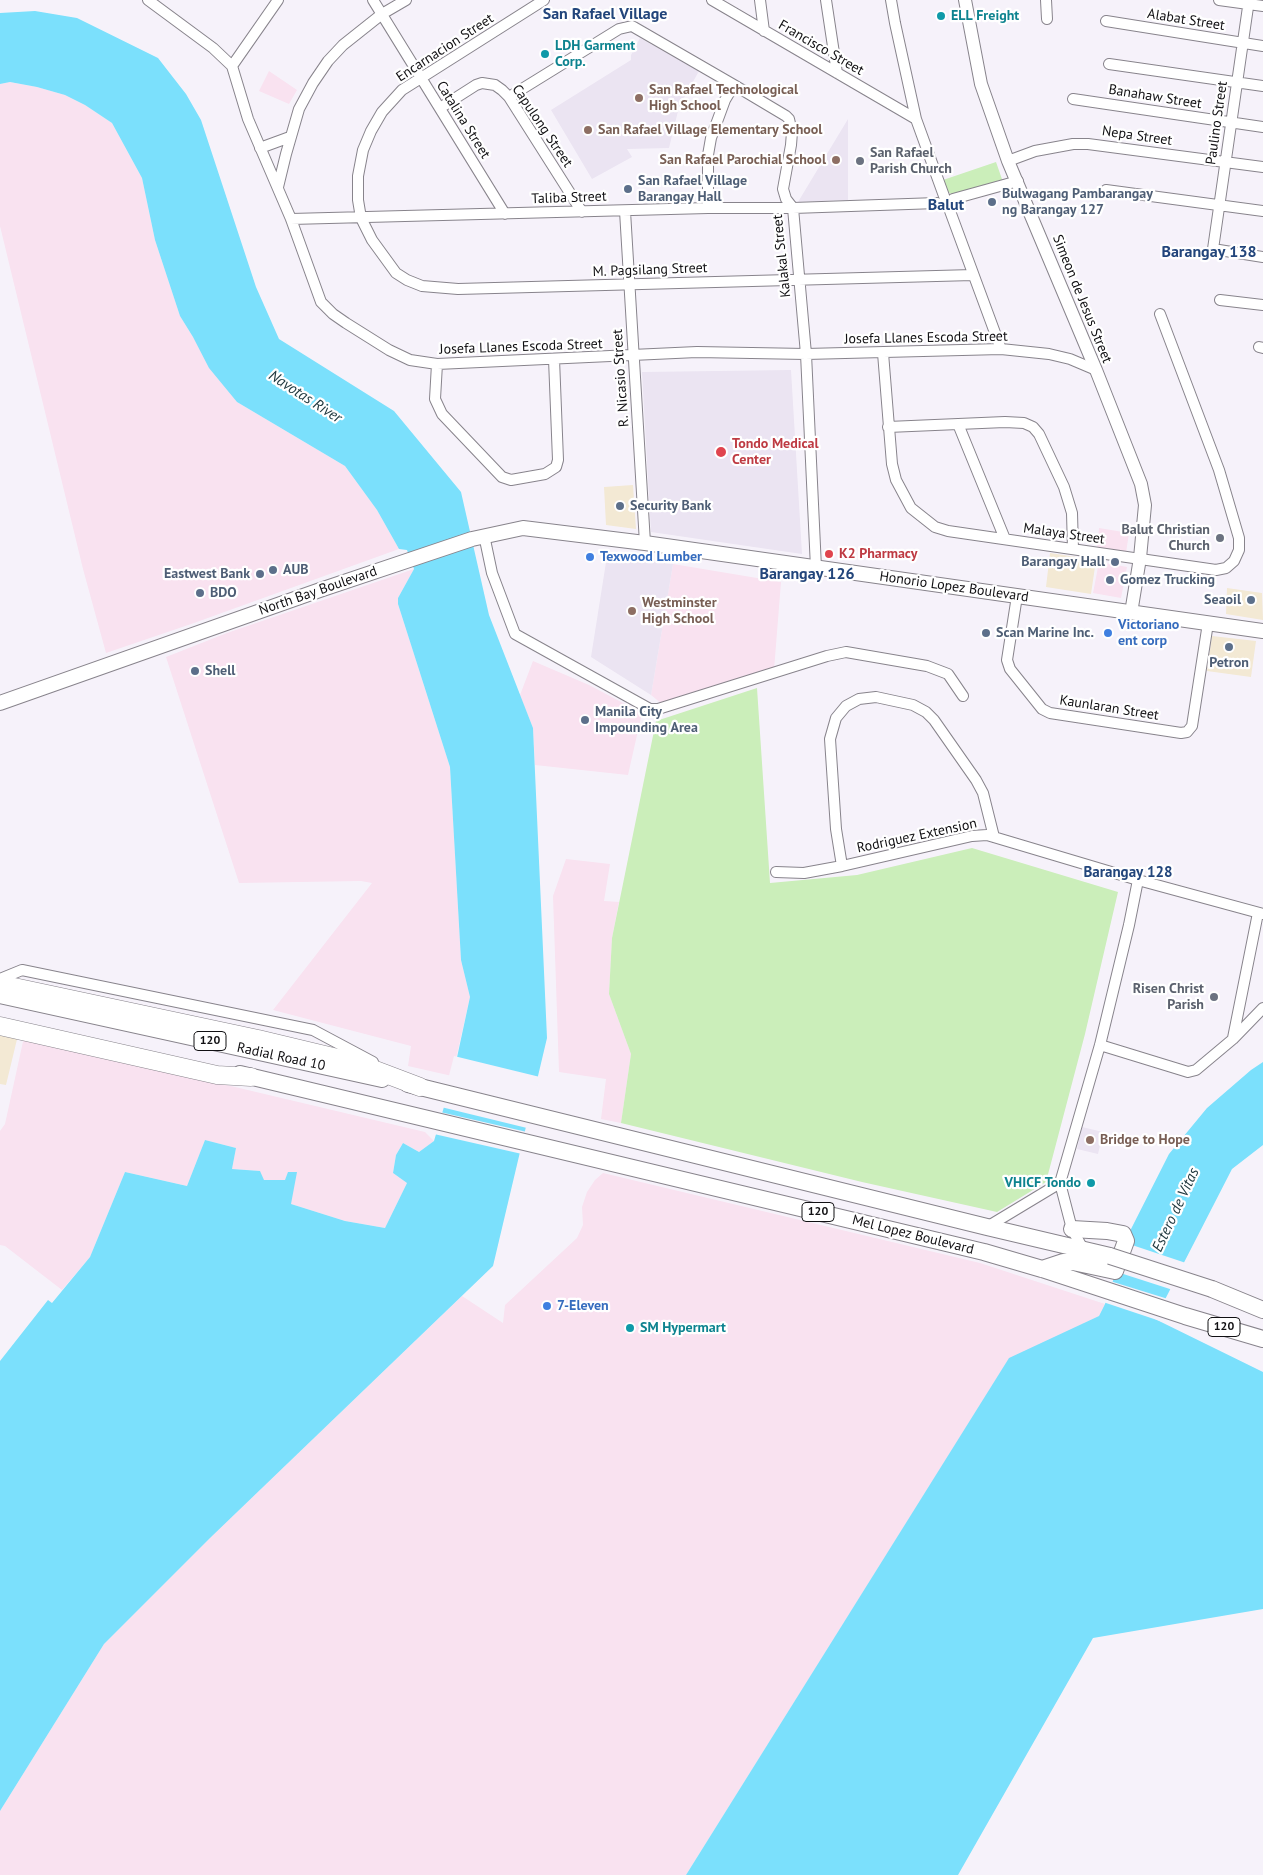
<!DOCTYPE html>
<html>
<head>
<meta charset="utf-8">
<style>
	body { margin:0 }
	canvas { display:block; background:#f6f2fa }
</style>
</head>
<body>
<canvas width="1263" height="1875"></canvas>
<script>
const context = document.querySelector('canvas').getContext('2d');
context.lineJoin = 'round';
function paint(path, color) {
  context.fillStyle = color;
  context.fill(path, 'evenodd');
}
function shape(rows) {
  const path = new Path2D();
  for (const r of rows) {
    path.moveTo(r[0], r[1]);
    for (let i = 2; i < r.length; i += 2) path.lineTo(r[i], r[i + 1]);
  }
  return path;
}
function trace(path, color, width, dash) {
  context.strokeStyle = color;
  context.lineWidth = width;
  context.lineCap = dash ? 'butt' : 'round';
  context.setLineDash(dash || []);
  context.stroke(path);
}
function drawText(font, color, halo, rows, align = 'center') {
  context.font = font + ' "PT Sans",sans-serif';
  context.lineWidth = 4.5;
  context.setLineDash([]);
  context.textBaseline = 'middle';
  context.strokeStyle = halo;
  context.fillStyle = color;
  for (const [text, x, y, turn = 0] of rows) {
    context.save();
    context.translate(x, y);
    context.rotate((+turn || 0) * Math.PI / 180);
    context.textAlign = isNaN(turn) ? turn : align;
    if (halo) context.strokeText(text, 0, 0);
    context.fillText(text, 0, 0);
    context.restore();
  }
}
const commercial = shape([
	[633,485,636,529,606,525,604,487],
	[1050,553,1096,560,1091,594,1046,587],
	[1227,588,1262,593,1263,620,1226,614],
	[1212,636,1256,641,1251,677,1207,671],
	[0,1026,19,1031,6,1085,0,1084]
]);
const industrial = shape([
	[269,71,297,90,289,104,259,91],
	[10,82,37,87,65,95,85,105,112,123,142,178,155,240,180,316,193,337,237,402,345,466,377,510,399,549,194,623,106,653,83,569,0,226,0,84],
	[1099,528,1129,533,1126,553,1097,549],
	[1099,562,1127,567,1121,598,1093,593],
	[673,564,781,582,774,670,662,704,651,695],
	[414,569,398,598,398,604,450,767,461,960,470,997,452,1076,408,1066,411,1046,273,1010,372,883,361,881,239,883,166,657,227,633],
	[533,661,589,685,642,713,628,775,535,765,533,728,520,695],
	[566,859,610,864,604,901,619,902,612,938,609,994,631,1054,621,1123,601,1119,606,1079,559,1072,553,896],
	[24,1037,425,1132,434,1141,419,1152,403,1143,396,1155,393,1173,407,1183,385,1228,345,1221,291,1204,286,1180,263,1180,259,1171,232,1169,236,1148,205,1140,187,1186,125,1172,90,1257,62,1290,5,1246,0,1245,0,1131,5,1124],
	[603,1173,980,1263,1105,1304,1099,1316,1009,1359,686,1875,0,1875,0,1811,104,1644,210,1538,462,1296,503,1323,505,1305,577,1238,583,1225,582,1207,587,1192,595,1180]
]);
const built = shape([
	[640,38,699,71,679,107,669,148,627,149,632,157,592,179,551,110,631,60,631,55],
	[848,119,848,200,798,202],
	[791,370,802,554,651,532,642,372],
	[607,556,673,564,651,695,591,657],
	[1082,1127,1103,1132,1098,1154,1077,1149]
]);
const green = shape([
	[996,162,1003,182,955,197,946,190,943,180],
	[757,688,770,883,857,875,972,848,1118,892,1085,1034,1046,1182,997,1212,862,1182,621,1123,631,1054,609,994,612,938,656,721]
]);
const water = shape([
	[35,11,77,18,158,58,186,94,201,120,256,287,279,339,394,411,461,492,489,615,533,728,547,1038,493,1266,210,1538,104,1644,0,1811,0,1361,48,1300,52,1303,90,1257,125,1172,187,1186,205,1140,236,1148,232,1169,260,1171,264,1180,285,1180,288,1172,297,1172,291,1204,345,1221,385,1228,407,1183,393,1173,396,1155,403,1143,419,1152,434,1141,453,1076,470,997,461,960,450,767,398,604,398,598,414,569,407,550,399,549,377,510,345,466,237,402,209,368,193,337,180,316,155,240,142,178,112,123,85,105,65,95,37,87,10,82,0,84,0,13],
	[1263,1062,1263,1145,1232,1169,1155,1319,1263,1372,1263,1609,1093,1638,958,1875,686,1875,1009,1358,1099,1316,1105,1304,1130,1231,1169,1154,1207,1108,1251,1070]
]);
const pier = shape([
	[454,1056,540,1077,527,1128,441,1107],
	[440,1112,527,1132,522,1154,434,1134],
	[1123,1242,1186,1263,1173,1290,1114,1271],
	[1110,1281,1168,1299,1158,1318,1169,1324,1103,1302]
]);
const minor = shape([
	[148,0,213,48,232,66,248,119,291,219,321,302,333,314,346,323,389,350,410,360,437,364,697,352,806,354,1001,349,1049,354,1070,359,1096,370],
	[373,0,505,214],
	[544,0,402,90,382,112,371,131,363,150,358,176,358,200,361,218,372,240,396,273,407,280,422,286,458,289,973,275],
	[712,0,916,119],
	[760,0,764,31],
	[826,0,837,73],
	[891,0,895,23,916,119,944,196],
	[1046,0,1047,19],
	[1219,0,1263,6],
	[1249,0,1213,249,1263,257],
	[1106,21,1263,46],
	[1109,64,1263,86],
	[232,66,278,0],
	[509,97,619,29,632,26,734,85,786,116,789,119,792,132,791,145,783,189,786,199,793,208,806,354,816,568],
	[1073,99,1263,127],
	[440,108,476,85,482,83,495,85,502,90,509,97,582,212],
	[260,148,290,137],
	[1008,161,1035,151,1073,144,1088,144,1263,167],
	[278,187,286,154,299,109,313,83,328,61,343,45,382,14,406,0],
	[1106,190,1263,211],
	[953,199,1018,181],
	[708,208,708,155,711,138,725,100,734,85],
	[625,211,645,543],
	[950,211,1001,349],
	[291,219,708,208,793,208,937,203],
	[1220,300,1263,305],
	[1259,347,1263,348],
	[883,353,892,464,896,480,911,508,935,527,948,531,1216,570,1226,568,1234,561,1239,550,1239,538,1219,470,1160,314],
	[437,364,435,399,442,414,502,477,511,480,545,474,556,467,558,460,554,359],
	[958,424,1005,539],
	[888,427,1005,422,1024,423,1033,427,1039,434,1064,487,1072,513,1073,549],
	[484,535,492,573,515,634,650,709,658,709,827,656,846,652,927,666,948,674,963,696],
	[1017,596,1007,660,1010,669,1042,709,1050,713,1181,733,1187,732,1192,726,1208,623],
	[842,866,836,829,830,739,836,718,846,706,859,699,876,697,913,705,926,712,934,720,976,780,983,793,994,837],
	[776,872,804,873,842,866,972,836,987,835,1138,880,1263,914],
	[0,979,22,970,313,1030,373,1062],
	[1233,1038,1258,913],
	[1100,1045,1188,1072,1196,1070,1233,1039,1263,1008],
	[987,1227,1060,1183],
	[1083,1249,1072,1229,1060,1183,1100,1045,1129,925,1138,880]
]);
const tertiary = shape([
	[965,0,981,84,1008,161,1096,370,1141,484,1145,505,1140,558,1131,613]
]);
const secondary = shape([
	[0,703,320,590,472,539,523,528,645,543,1263,631]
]);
const trunk = shape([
	[0,995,382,1079],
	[240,1074,984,1252,1042,1269,1185,1316,1263,1339],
	[408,1084,987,1227,1110,1256],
	[1042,1269,1063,1262,1073,1262,1115,1271,1126,1241,1123,1234,1107,1231,1072,1229],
	[1212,1289,1263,1310]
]);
const motorway = shape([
	[0,984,258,1039,354,1062,420,1087],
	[0,1026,217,1075,251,1077]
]);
const trunkBridge = shape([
	[1110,1256,1212,1289]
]);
const markers = [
	[941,16,5,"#0f9aa8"],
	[545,54,5,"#0f9aa8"],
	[639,98,5,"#8d6e63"],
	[588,130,5,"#8d6e63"],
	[836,160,5,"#8d6e63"],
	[860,161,5,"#6b7280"],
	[628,189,5,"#5c6f8a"],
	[992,202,5,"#5c6f8a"],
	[721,452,6,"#e0444e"],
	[620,506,5,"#5c6f8a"],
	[1220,538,5,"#6b7280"],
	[829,554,5,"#e0444e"],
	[590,557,5,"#3f7fe0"],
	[1115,562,5,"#5c6f8a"],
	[273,570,5,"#5c6f8a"],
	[260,574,5,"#5c6f8a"],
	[1110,580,5,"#5c6f8a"],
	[200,593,5,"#5c6f8a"],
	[1251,600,5,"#5c6f8a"],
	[632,611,5,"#8d6e63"],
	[986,633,5,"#5c6f8a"],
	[1108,633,5,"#3f7fe0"],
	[1229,647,5,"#5c6f8a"],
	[195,671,5,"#5c6f8a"],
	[585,720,5,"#5c6f8a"],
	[1214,997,5,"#6b7280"],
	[1090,1140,5,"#8d6e63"],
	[1091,1183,5,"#0f9aa8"],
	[547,1306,5,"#3f7fe0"],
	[630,1328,5,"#0f9aa8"]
];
const shields = [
	[210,1041,32],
	[818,1212,32],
	[1224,1327,32]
];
const shieldNames = [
	["120",210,1041],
	["120",818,1212],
	["120",1224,1327]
];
const cultureNames = [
	["ELL Freight",951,16],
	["LDH Garment",555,46],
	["Corp.",555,62],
	["VHICF Tondo",1081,1183,"right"],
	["SM Hypermart",640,1328]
];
const streetNames = [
	["Alabat Street",1186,20,9],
	["Encarnacion Street",445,48,-33],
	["Francisco Street",821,48,30],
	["Banahaw Street",1155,97,9],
	["Catalina Street",463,120,58],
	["Paulino Street",1217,123,-82],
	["Capulong Street",542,126,56],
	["Nepa Street",1137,136,8],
	["Taliba Street",569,198,-2],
	["Kalakal Street",782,256,-96],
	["M. Pagsilang Street",650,270,-2],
	["Simeon de Jesus Street",1082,299,68],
	["Josefa Llanes Escoda Street",926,338,-1],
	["Josefa Llanes Escoda Street",521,347,-2],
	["R. Nicasio Street",621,378,-94],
	["Malaya Street",1064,534,8],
	["Honorio Lopez Boulevard",954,587,8],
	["North Bay Boulevard",318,591,-19],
	["Kaunlaran Street",1109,708,9],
	["Rodriguez Extension",917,836,-12],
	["Radial Road 10",281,1057,12],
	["Mel Lopez Boulevard",913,1235,14]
];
const educationNames = [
	["San Rafael Technological",649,90],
	["High School",649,106],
	["San Rafael Village Elementary School",598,130],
	["San Rafael Parochial School",826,160,"right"],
	["Westminster",642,603],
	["High School",642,619],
	["Bridge to Hope",1100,1140]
];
const worshipNames = [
	["San Rafael",870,153,"left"],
	["Parish Church",870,169,"left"],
	["Balut Christian",1210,530],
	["Church",1210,546],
	["Risen Christ",1204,989],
	["Parish",1204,1005]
];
const serviceNames = [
	["San Rafael Village",638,181],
	["Barangay Hall",638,197],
	["Bulwagang Pambarangay",1002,194],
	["ng Barangay 127",1002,210],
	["Security Bank",630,506],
	["Barangay Hall",1105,562,"right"],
	["AUB",283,570],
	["Eastwest Bank",250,574,"right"],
	["Gomez Trucking",1120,580],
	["BDO",210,593],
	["Seaoil",1241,600,"right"],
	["Scan Marine Inc.",996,633],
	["Petron",1229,663,"center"],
	["Shell",205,671],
	["Manila City",595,712],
	["Impounding Area",595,728]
];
const healthNames = [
	["Tondo Medical",732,444],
	["Center",732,460],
	["K2 Pharmacy",839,554]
];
const shopNames = [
	["Texwood Lumber",600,557],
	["Victoriano",1118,625],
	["ent corp",1118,641],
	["7-Eleven",557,1306]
];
const waterNames = [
	["Navotas River",305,397,33],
	["Estero de Vitas",1176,1210,-65]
];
const neighbourhoodNames = [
	["Barangay 128",1128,873]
];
const quarterNames = [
	["San Rafael Village",605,14],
	["Balut",946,205],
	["Barangay 138",1209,252],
	["Barangay 126",807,574]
];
paint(commercial, '#f3e9d4');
paint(industrial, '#f9e2f0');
paint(built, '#ebe4f2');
paint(green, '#cbeeba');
paint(water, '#7be0fc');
paint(pier, '#f6f2fa');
trace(minor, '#88848c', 12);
trace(tertiary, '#88848c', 14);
trace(secondary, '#88848c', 16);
trace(trunk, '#88848c', 18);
trace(motorway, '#88848c', 19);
trace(minor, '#fff', 10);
trace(tertiary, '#fff', 12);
trace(secondary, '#fff', 14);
trace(trunk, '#fff', 16);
trace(motorway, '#fff', 18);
trace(trunkBridge, '#88848c', 18, []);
trace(trunkBridge, '#fff', 16);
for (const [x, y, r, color] of markers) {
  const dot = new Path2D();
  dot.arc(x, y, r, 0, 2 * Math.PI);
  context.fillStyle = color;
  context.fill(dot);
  trace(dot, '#fff', 2);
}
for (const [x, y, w] of shields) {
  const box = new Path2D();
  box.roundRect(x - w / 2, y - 9.5, w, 19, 4);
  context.fillStyle = '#fff';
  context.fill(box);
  trace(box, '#111013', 1);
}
drawText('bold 12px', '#111013', null, shieldNames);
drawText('bold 14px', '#0d838f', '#fff', cultureNames, 'left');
drawText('14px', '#111013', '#fff', streetNames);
drawText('bold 14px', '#785e54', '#fff', educationNames, 'left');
drawText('bold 14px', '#5b616d', '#fff', worshipNames, 'right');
drawText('bold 14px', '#4e5e75', '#fff', serviceNames, 'left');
drawText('bold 14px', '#be3a42', '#fff', healthNames, 'left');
drawText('bold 14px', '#366cbe', '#fff', shopNames, 'left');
drawText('italic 15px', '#21393f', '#fff', waterNames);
drawText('bold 15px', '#22457b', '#fff', neighbourhoodNames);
drawText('bold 16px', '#22457b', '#fff', quarterNames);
</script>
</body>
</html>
